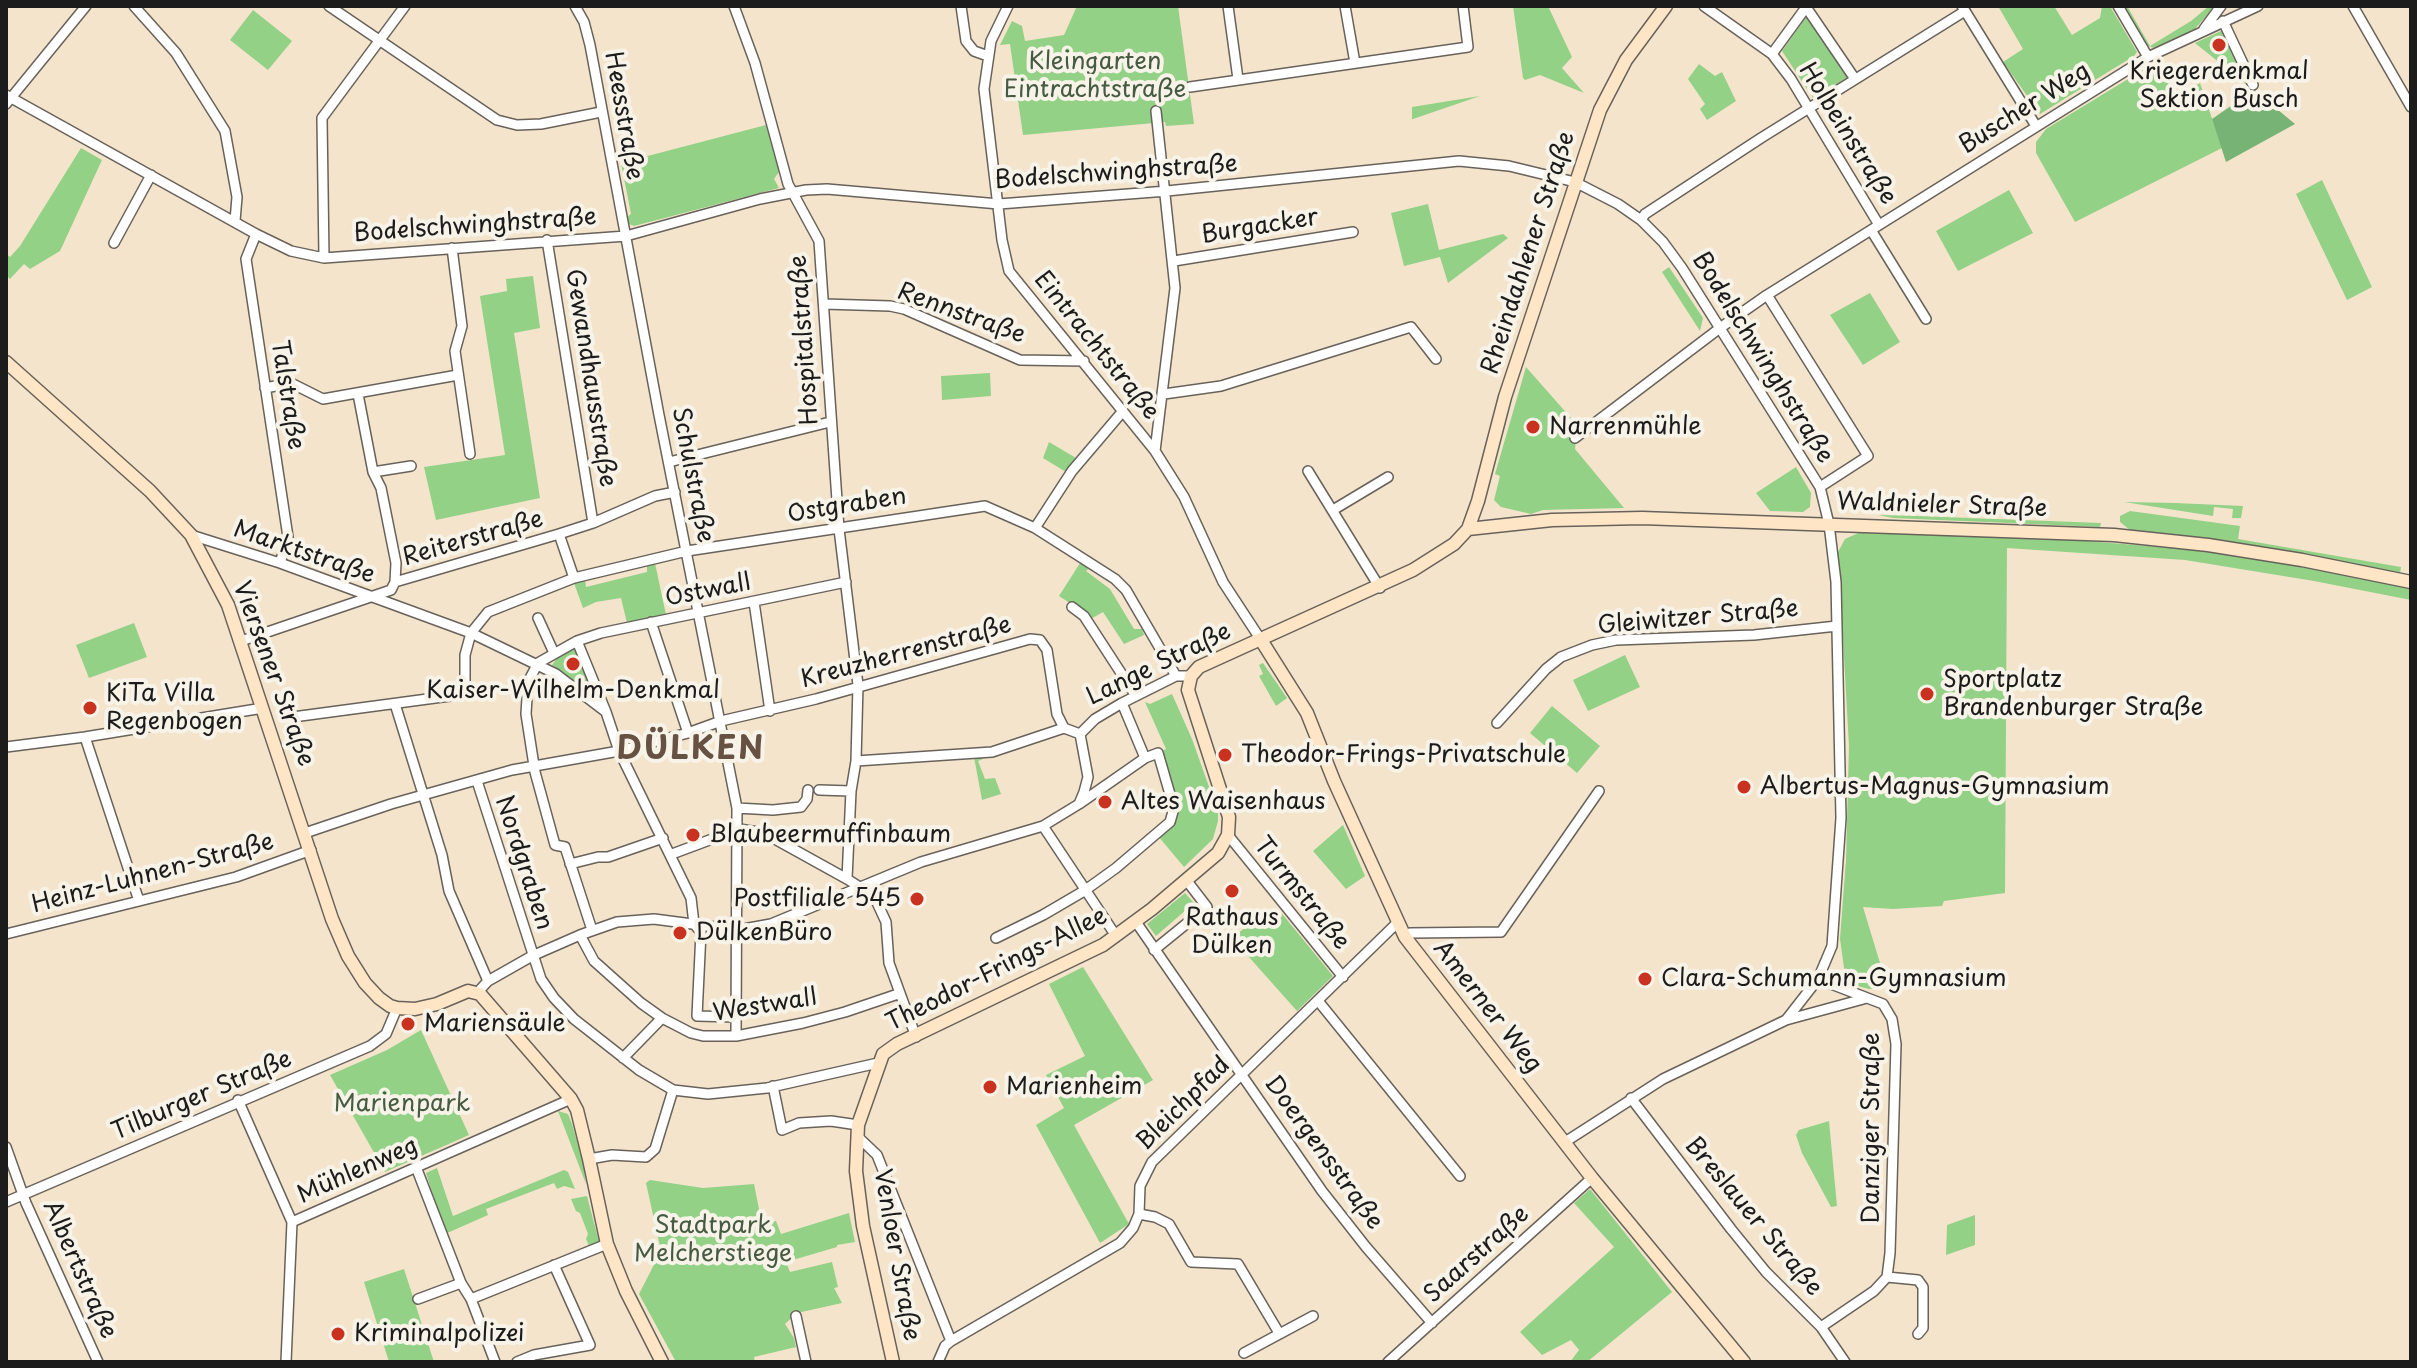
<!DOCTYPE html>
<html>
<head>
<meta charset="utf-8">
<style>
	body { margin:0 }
	#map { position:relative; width:2417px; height:1368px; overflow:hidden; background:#f4e4cc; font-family:"Playpen Sans",sans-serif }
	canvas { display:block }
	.frame { position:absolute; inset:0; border:8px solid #1c1c1c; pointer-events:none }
</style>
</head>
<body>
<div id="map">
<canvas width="2417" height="1368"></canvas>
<div class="frame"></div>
</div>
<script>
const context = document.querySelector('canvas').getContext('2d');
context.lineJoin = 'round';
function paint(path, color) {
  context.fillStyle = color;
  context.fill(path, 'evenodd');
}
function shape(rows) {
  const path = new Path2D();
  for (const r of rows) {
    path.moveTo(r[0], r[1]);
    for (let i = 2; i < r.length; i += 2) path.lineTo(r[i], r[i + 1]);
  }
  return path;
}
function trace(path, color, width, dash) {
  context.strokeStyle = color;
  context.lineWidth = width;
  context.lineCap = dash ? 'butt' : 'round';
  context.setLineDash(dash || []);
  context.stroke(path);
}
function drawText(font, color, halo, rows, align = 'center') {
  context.font = font + ' "Playpen Sans",sans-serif';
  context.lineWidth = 8;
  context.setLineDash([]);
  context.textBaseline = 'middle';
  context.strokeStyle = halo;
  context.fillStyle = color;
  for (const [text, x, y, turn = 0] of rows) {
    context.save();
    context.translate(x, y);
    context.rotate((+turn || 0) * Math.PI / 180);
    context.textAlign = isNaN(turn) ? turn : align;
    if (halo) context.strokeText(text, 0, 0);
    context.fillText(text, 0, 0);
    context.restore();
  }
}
const green = shape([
	[1077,6,1178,6,1194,124,1166,126,1165,122,1023,135,1010,44,1000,45,1012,21,1022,26,1025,41,1064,35],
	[1513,6,1548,6,1572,57,1562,68,1584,93,1540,75,1525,80,1523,78],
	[1998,6,2054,6,2072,35,2100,18,2102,6,2110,6,2137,52,2134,56,2040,114,2003,62,2023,49],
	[2123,6,2127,6,2150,46,2191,21,2209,6,2215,6,2194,30,2154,48,2146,45],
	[253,10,292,41,268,70,230,40],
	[1807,16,1848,77,1813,98,1782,51],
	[2223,30,2251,88,2195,43],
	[2156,62,2176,97,2200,83,2222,148,2075,222,2036,153,2036,142,2046,129],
	[1699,64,1715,76,1722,72,1736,101,1707,120,1700,109,1705,104,1688,79],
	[1480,96,1413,119,1412,119,1412,107],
	[766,125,779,172,774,179,779,188,634,226,629,224,626,218,631,214,621,163],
	[81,148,102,160,60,251,30,269,24,264,10,279,6,275,6,254,10,257,20,246],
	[2322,180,2372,287,2347,300,2296,194],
	[2009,190,2033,233,1958,271,1936,231],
	[1428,204,1439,250,1503,234,1508,238,1448,283,1440,257,1404,266,1391,213],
	[1669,267,1703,318,1700,331,1662,272],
	[533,276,540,328,514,333,540,498,436,520,424,467,505,455,480,296,507,291,506,279],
	[1870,293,1900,342,1863,365,1830,315],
	[1526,367,1578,426,1575,449,1624,508,1543,510,1531,514,1501,507,1494,500,1500,476,1495,474],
	[990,373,991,396,942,400,941,376],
	[1049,442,1076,458,1066,472,1043,458],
	[1796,467,1811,493,1810,507,1803,512,1770,511,1756,493],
	[2124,502,2175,503,2243,506,2241,518,2232,518,2233,509,2214,507,2213,516],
	[2130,511,2240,526,2238,539,2401,567,2400,574,2180,535,2130,530,2120,522,2120,516],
	[1878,515,1917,516,2101,523,2100,527,1893,518],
	[1863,531,2038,537,2197,550,2308,567,2411,589,2411,600,2314,581,2185,560,2007,548,2005,893,1944,901,1942,906,1893,909,1863,907,1880,963,1876,965,1882,985,1880,988,1869,989,1858,986,1849,979,1844,968,1840,939,1846,860,1849,746,1838,552,1845,539],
	[1082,560,1092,566,1086,571,1110,589,1134,629,1142,629,1144,635,1124,644,1103,612,1089,620,1085,613,1059,596],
	[655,563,666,615,627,623,621,598,596,602,583,608,574,583,585,579,586,587,647,572,647,564],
	[134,623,147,657,89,678,76,645],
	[575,647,577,648,596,699,552,665,561,653],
	[1625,655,1640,687,1588,711,1573,680],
	[1263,663,1287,698,1276,706,1259,676,1263,674,1259,665],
	[1172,694,1192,739,1218,812,1218,821,1213,839,1184,867,1158,836,1176,821,1178,813,1160,752,1166,749,1145,702,1150,704],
	[1552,706,1600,746,1577,773,1530,733],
	[998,754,997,757,990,756,978,761,985,779,995,778,1001,794,982,800,974,757],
	[1343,825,1365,876,1346,889,1313,851],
	[1185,893,1194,903,1156,936,1147,924],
	[1279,910,1333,976,1297,1011,1232,938,1261,915,1266,920],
	[1083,967,1153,1080,1074,1125,1129,1224,1100,1243,1036,1125,1064,1108,1046,1075,1085,1056,1049,984],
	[421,1030,469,1135,385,1172,330,1075,387,1050],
	[558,1111,568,1114,572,1124,583,1162,586,1184],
	[1829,1121,1837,1206,1831,1207,1802,1153,1796,1135,1799,1130],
	[437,1168,453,1216,564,1170,568,1172,575,1189,564,1186,557,1189,554,1183,486,1209,488,1215,445,1234,426,1173],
	[650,1180,703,1188,754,1184,762,1224,776,1221,781,1234,849,1213,855,1242,837,1245,837,1247,786,1262,790,1272,832,1262,838,1287,834,1288,842,1303,797,1313,785,1324,794,1338,796,1347,754,1357,755,1362,676,1362,639,1294,661,1251,646,1183],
	[1590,1189,1672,1292,1587,1362,1570,1362,1579,1350,1571,1340,1542,1355,1520,1332,1614,1247,1574,1203],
	[587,1196,599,1242,589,1246,586,1239,588,1234,580,1213,576,1211,571,1199],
	[1975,1215,1975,1245,1946,1255,1947,1225],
	[404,1269,434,1362,389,1362,364,1282]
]);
const forest = shape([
	[2254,90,2295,124,2226,162,2212,119]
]);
const street = shape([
	[134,6,176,53,225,131,237,197,235,221],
	[329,6,497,120,517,125,541,124,601,112],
	[575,6,584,22,590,45,659,415,737,808,736,1036],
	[734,6,755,63,788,184,819,241,839,529,858,685,856,761,851,791,847,879,874,896,886,922,889,963,916,1037],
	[961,6,966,41,974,51,988,56],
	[1008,6,991,41,984,89,1002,240,1009,271,1155,451,1184,497,1223,582,1261,640],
	[1228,6,1238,79],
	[1345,6,1355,63],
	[1704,6,1772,54,1791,79,1879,225],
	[1962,6,2036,126],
	[2118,6,2148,57],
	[2353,6,2411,107],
	[1806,7,1855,79],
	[2223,21,2253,85],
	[2204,29,2221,6],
	[1772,54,1807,6],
	[1190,87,1468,47,1463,6],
	[6,95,256,234,291,251,324,258,626,236,760,199,806,190,827,189,999,204,1167,191,1459,161,1509,166,1575,182,1618,204,1641,220,1663,242,1682,268,1820,487,1829,524,1836,582,1841,818,1832,946,1818,979,1786,1020,1663,1079,1565,1142],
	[6,104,86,6],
	[1641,220,1645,214,1761,138,1965,11],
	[1871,230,1926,319],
	[256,234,246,259,288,537,280,563],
	[547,240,593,523],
	[114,243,151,175],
	[452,248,462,326,455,351,470,454],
	[324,258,322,118,405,6],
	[1174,261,1353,232],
	[1767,295,1868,456,1820,487],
	[824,304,890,306,904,309,1020,360,1084,361],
	[265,388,291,383,323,399,458,375],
	[358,394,373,472,381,488,396,563,395,582],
	[1164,394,1221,386,1411,327,1436,359],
	[1575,438,1720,328,1767,295,2148,57,2258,6],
	[1155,451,1175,288,1156,111],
	[669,462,830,422],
	[1308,471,1380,588],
	[373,472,411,466],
	[1333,510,1388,477],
	[1035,528,1072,471,1123,411],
	[559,534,574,578],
	[191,535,280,563,471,633,556,674,606,712,619,751,691,898,694,924,701,932,697,1016,736,1017],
	[754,602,770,711],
	[1072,607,1084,616,1136,696],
	[538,618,554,653],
	[651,622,688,733],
	[241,641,391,590,395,582,559,534,593,523,655,496,675,492],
	[577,641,601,633,846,582],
	[395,704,442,855,449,891,488,981],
	[293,717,465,694,465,655,471,633,488,612,574,578,687,551,985,506,1035,528,1115,579,1126,590,1176,676],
	[1497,723,1546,669,1561,657,1592,645,1616,640,1754,635,1837,626],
	[1080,734,1095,719,1122,703,1176,676,1191,676],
	[85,737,139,901],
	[6,747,85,737,263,708],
	[856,761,992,752,1064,728],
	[477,781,541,979,554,998,574,1019,639,1070,673,1090,708,1094,767,1088,878,1063],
	[819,790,851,791],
	[1079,804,1145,758,1122,703],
	[737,808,773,810,801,807,807,799,808,790],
	[1043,826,1116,936],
	[305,833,391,804,512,770,619,751,688,733,721,721,816,699,1030,639,1040,640,1047,650,1057,714,1064,728,1080,734],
	[1228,835,1343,977],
	[672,854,739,829,764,833,847,879],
	[570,864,598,857,608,857,663,838],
	[1136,922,1322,1191,1366,1247,1432,1323],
	[592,930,565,847,555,845,535,772,526,714,528,682,538,663,577,641,606,712],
	[6,934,236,877,311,850],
	[580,935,594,961,641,1003,662,1018,691,1033,703,1036,736,1036,803,1023,845,1012,898,994],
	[1405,937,1410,933,1501,932,1599,791],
	[996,938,1043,915,1084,891,1116,868,1170,822,1174,808,1158,753,1145,758],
	[1154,950,1207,907,1187,881],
	[1818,979,1883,1004,1892,1019,1896,1044,1890,1253,1887,1277,1874,1291,1821,1327],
	[477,993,488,981,532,956,580,935,617,922,654,919,738,930,771,924,921,862,1043,826,1079,804,1084,792,1088,777,1080,734],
	[1319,1002,1460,1176],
	[1786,1020,1867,998],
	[623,1058,662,1018],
	[773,1086,782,1130,799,1123,831,1121,858,1125],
	[1631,1098,1731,1229,1766,1272,1821,1327,1845,1362],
	[238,1100,292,1222,286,1362],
	[857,1136,877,1155,951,1341],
	[6,1147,26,1203,98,1362],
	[589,1159,612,1155,646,1157,655,1149,673,1090],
	[416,1167,461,1283,471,1299,607,1244],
	[6,1202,370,1046,386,1034,397,1008],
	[1139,1214,1155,1217,1169,1224,1191,1262,1238,1264,1279,1333],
	[292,1222,571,1099],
	[1887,1277,1918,1280,1923,1287,1923,1328,1918,1334],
	[418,1299,461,1283],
	[471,1299,495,1362],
	[796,1316,806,1362],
	[1244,1353,1313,1316],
	[517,1362,534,1355,590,1345,554,1265],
	[938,1362,945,1346,951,1341,1120,1243,1133,1228,1139,1214,1140,1186,1152,1162,1397,923],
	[1388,1362,1592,1178]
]);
const secondary = shape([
	[6,362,150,491,191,535,228,605,332,919,348,956,365,983,379,998,390,1006,397,1008,415,1009,437,1004,468,991,480,994,571,1099,577,1110,589,1159,607,1244,626,1291,662,1362],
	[1468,529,1552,520,1642,518,2114,535,2208,545,2302,560,2411,582],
	[1261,640,1307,713,1334,781,1405,937,1592,1178,1744,1362],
	[893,1362,863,1226,856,1171,858,1125,883,1054,897,1044,1103,945,1152,909,1218,853,1228,835,1229,817,1188,690,1191,676,1199,667,1413,570,1454,544,1468,529,1478,501,1505,397,1600,110,1626,60,1666,6]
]);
const markers = [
	[2219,45,8,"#c8321e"],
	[1533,427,8,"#c8321e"],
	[573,664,8,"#c8321e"],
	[1927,694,8,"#c8321e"],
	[90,708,8,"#c8321e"],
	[1225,755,8,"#c8321e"],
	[1744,787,8,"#c8321e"],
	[1105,802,8,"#c8321e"],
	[693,835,8,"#c8321e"],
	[1232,891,8,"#c8321e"],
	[917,899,8,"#c8321e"],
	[680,933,8,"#c8321e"],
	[1645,979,8,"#c8321e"],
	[408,1024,8,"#c8321e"],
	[990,1087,8,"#c8321e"],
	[338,1334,8,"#c8321e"]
];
const parkNames = [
	["Kleingarten",1095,62],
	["Eintrachtstraße",1095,90],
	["Marienpark",402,1104],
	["Stadtpark",713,1226],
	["Melcherstiege",713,1254]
];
const poiNames = [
	["Kriegerdenkmal",2219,72,"center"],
	["Sektion Busch",2219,100,"center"],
	["Narrenmühle",1549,427],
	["Sportplatz",1943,680],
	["Brandenburger Straße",1943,708],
	["Kaiser-Wilhelm-Denkmal",573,691,"center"],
	["KiTa Villa",106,694],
	["Regenbogen",106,722],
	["Theodor-Frings-Privatschule",1241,755],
	["Albertus-Magnus-Gymnasium",1760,787],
	["Altes Waisenhaus",1121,802],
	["Blaubeermuffinbaum",709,835],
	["Postfiliale 545",901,899,"right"],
	["Rathaus",1232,918,"center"],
	["Dülken",1232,946,"center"],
	["DülkenBüro",696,933],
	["Clara-Schumann-Gymnasium",1661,979],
	["Mariensäule",424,1024],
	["Marienheim",1006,1087],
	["Kriminalpolizei",354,1334]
];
const streetNames = [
	["Buscher Weg",2025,109,-32],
	["Heesstraße",623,116,80],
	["Holbeinstraße",1847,134,58],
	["Bodelschwinghstraße",1116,173,-4],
	["Bodelschwinghstraße",475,226,-4],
	["Burgacker",1260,227,-9],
	["Rheindahlener Straße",1529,253,-72],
	["Rennstraße",961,314,20],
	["Hospitalstraße",805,340,-94],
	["Eintrachtstraße",1096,346,51],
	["Bodelschwinghstraße",1762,358,58],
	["Gewandhausstraße",590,378,81],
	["Talstraße",287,395,81],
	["Schulstraße",692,475,79],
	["Ostgraben",847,506,-9],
	["Waldnieler Straße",1942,506,2],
	["Reiterstraße",473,539,-16],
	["Marktstraße",304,553,19],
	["Ostwall",708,591,-11],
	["Gleiwitzer Straße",1698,618,-5],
	["Kreuzherrenstraße",906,653,-15],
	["Lange Straße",1159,665,-26],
	["Viersener Straße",273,674,70],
	["Nordgraben",523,863,72],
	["Heinz-Luhnen-Straße",153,874,-15],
	["Turmstraße",1301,894,51],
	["Theodor-Frings-Allee",997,970,-27],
	["Westwall",765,1006,-9],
	["Amerner Weg",1487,1007,52],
	["Tilburger Straße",202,1096,-23],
	["Bleichpfad",1184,1104,-45],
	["Danziger Straße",1872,1128,-90],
	["Doergensstraße",1323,1153,54],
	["Mühlenweg",358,1171,-24],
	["Breslauer Straße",1753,1217,50],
	["Venloer Straße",896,1255,80],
	["Saarstraße",1477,1255,-42],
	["Albertstraße",79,1270,66]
];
const districtNames = [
	["DÜLKEN",691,750]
];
paint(green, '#93d187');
paint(forest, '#76b374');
trace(street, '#68625a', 12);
trace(secondary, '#68625a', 15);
trace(street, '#fff', 9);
trace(secondary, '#fde5c5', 12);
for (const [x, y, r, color] of markers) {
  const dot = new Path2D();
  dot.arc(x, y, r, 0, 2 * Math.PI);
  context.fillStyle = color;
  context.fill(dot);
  trace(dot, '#f7f3e8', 3);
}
drawText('24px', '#465b41', '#f7f3e8', parkNames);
drawText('24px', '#1c1c1c', '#f7f3e8', poiNames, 'left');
drawText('24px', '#1c1c1c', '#f7f3e8', streetNames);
context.letterSpacing = '2px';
drawText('bold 32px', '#675142', '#f7f3e8', districtNames);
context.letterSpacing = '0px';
</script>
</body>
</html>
